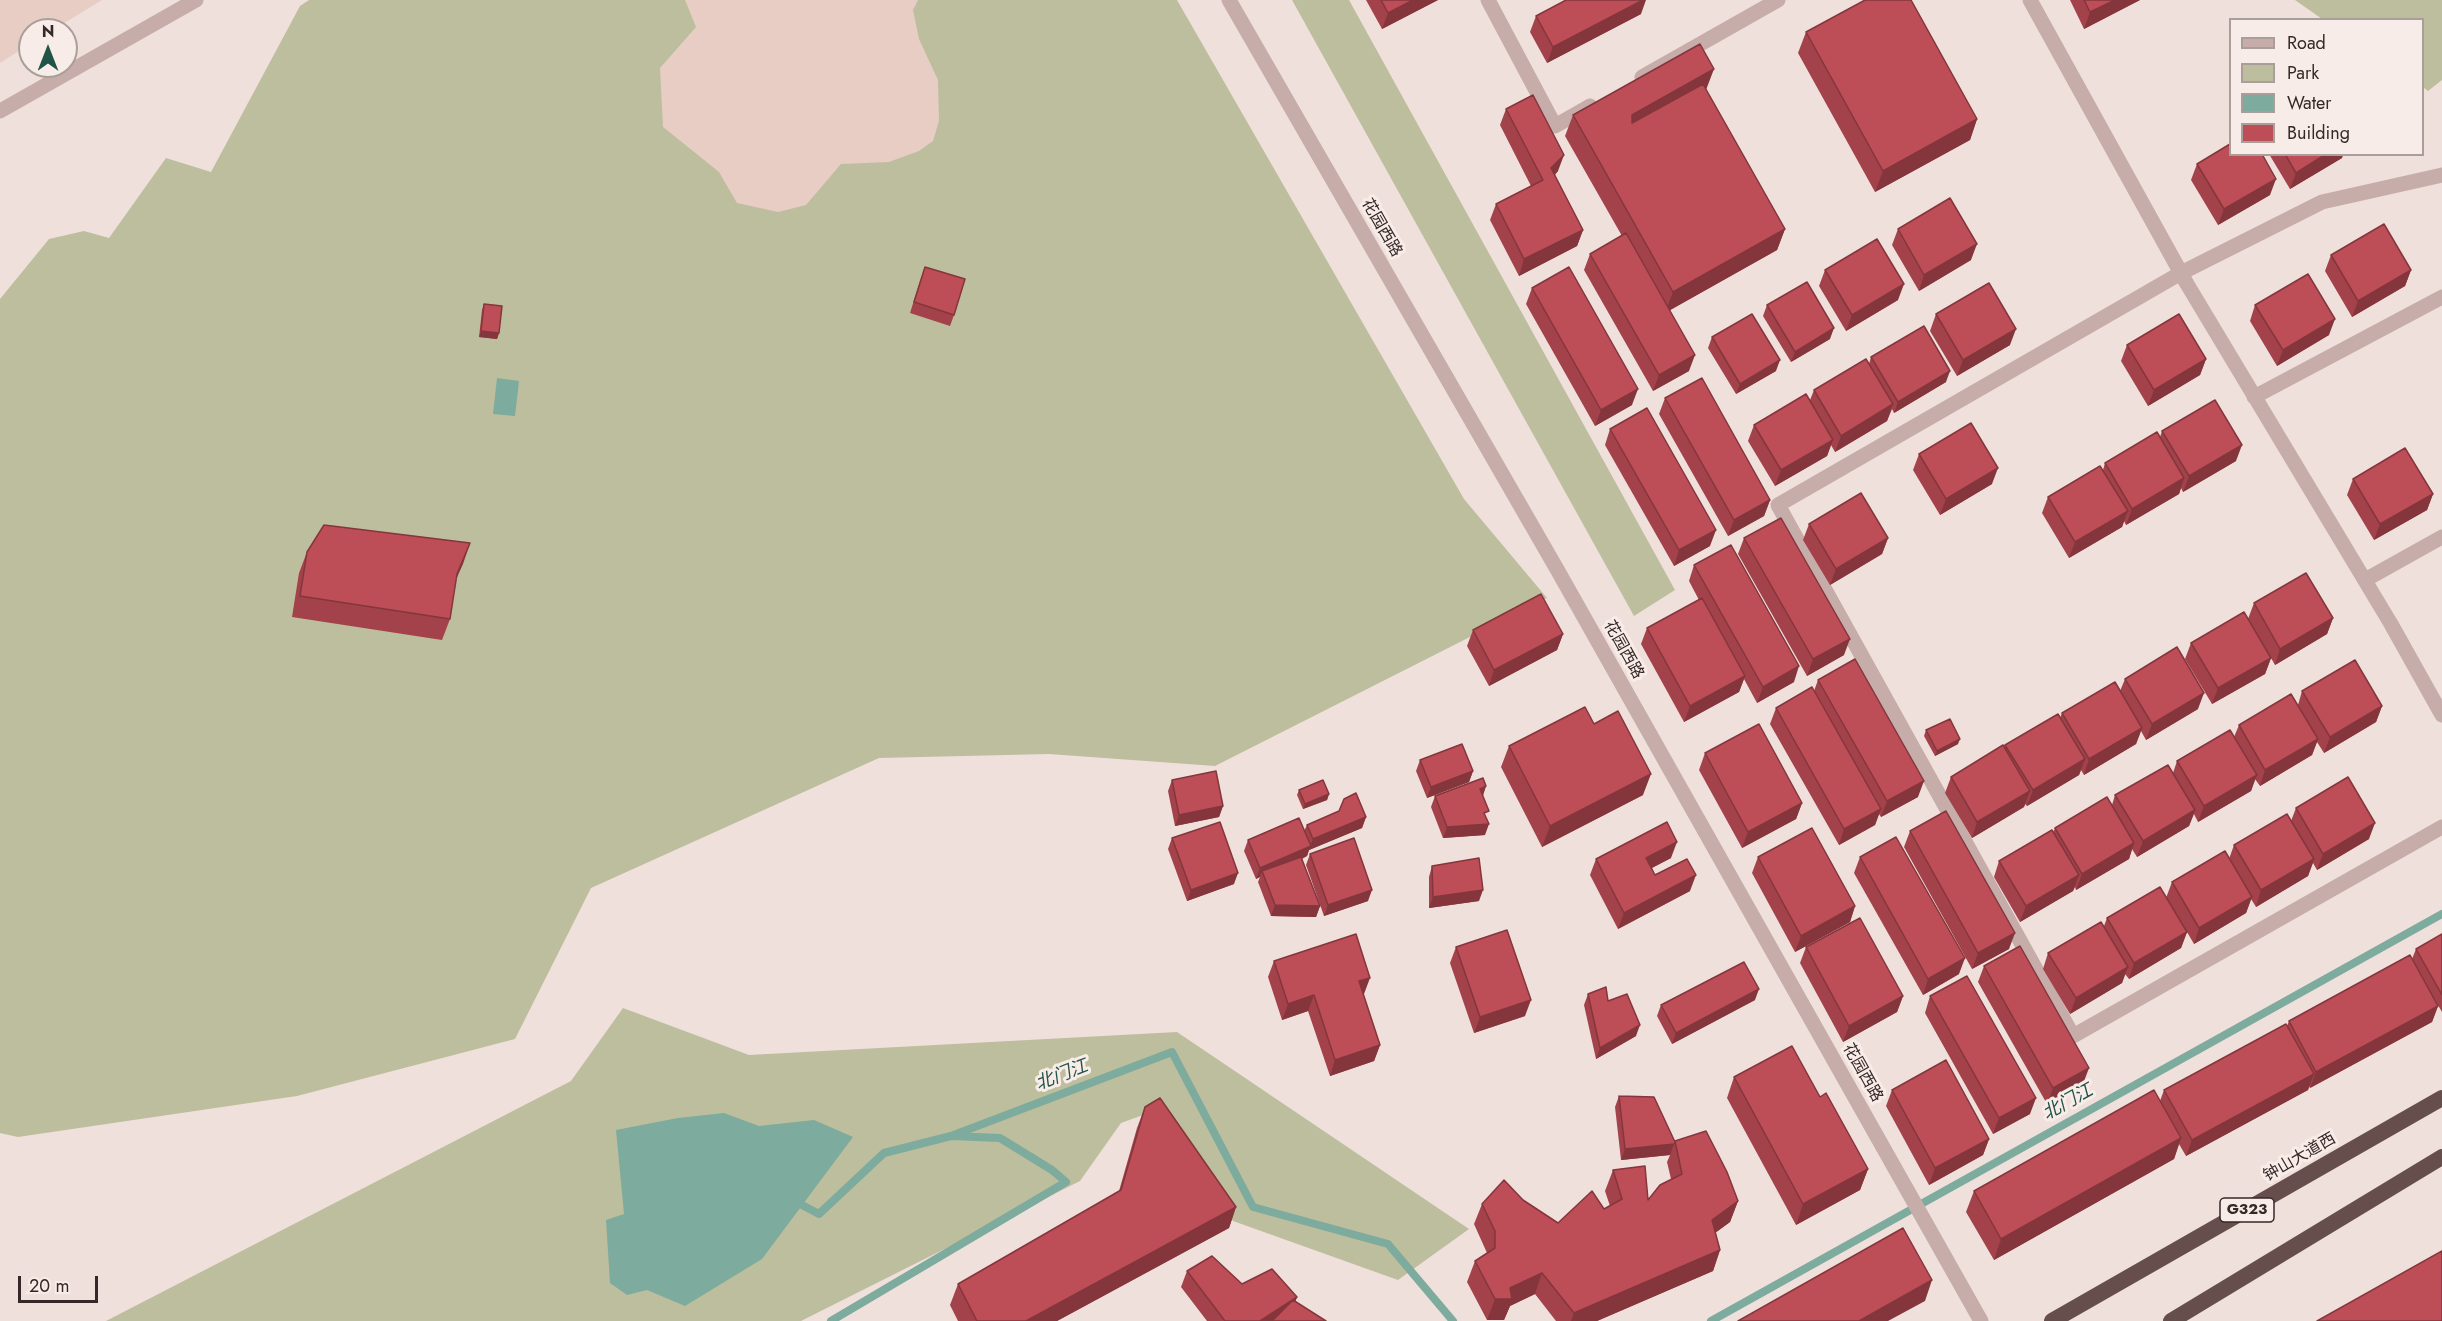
<!DOCTYPE html>
<html>
<head>
<meta charset="utf-8">
<style>
	body { margin:0 }
	#map { position:relative; width:2442px; height:1321px; overflow:hidden; background:#f0e0dc; font-family:Jost,sans-serif }
	canvas { display:block }
	.legend { position:absolute; left:2229px; top:18px; width:195px; height:138px; box-sizing:border-box; background:#f8ece8; border:2px solid #aa9e9b; margin:0; padding:8px 10px; list-style:none; font-size:18px; color:#352828 }
	.legend li { display:flex; align-items:center; gap:12px; height:30px }
	.legend b { width:30px; border:2px solid #aa9e9b }
	.north { position:absolute; left:18px; top:18px; width:60px; height:60px; box-sizing:border-box; background:#f8ece8; border:2px solid #aa9e9b; border-radius:50%; rotate:0deg; font-size:16px; font-weight:700; line-height:24px; text-align:center; color:#352828 }
	.north::after { content:''; display:block; margin:auto; width:21px; height:27px; background:#215347; clip-path:polygon(50% 0,100% 100%,50% 72%,0 100%) }
	.scale { position:absolute; left:18px; top:1276px; width:80px; height:27px; box-sizing:border-box; border:3px solid #352828; border-top:0; padding-left:8px; font-size:18px; line-height:21px; white-space:nowrap; color:#352828; -webkit-text-stroke:4px #f8ece8; paint-order:stroke }
</style>
</head>
<body>
<div id="map">
<canvas width="2442" height="1321"></canvas>
<ul class="legend">
<li><b style="height:8px;background:#c7ada9"></b>Road</li>
<li><b style="height:16px;background:#bdbe9d"></b>Park</li>
<li><b style="height:16px;background:#7dab9e"></b>Water</li>
<li><b style="height:16px;background:#bd4d56"></b>Building</li>
</ul>
<div class="north">N</div>
<div class="scale">20 m</div>
</div>
<script>
const context = document.querySelector('canvas').getContext('2d');
context.lineJoin = 'round';
function paint(path, color) {
  context.fillStyle = color;
  context.fill(path, 'evenodd');
}
function shape(rows) {
  const path = new Path2D();
  for (const r of rows) {
    path.moveTo(r[0], r[1]);
    for (let i = 2; i < r.length; i += 2) path.lineTo(r[i], r[i + 1]);
  }
  return path;
}
function trace(path, color, width, dash) {
  context.strokeStyle = color;
  context.lineWidth = width;
  context.lineCap = dash ? 'butt' : 'round';
  context.setLineDash(dash || []);
  context.stroke(path);
}
function drawText(font, color, halo, rows, align = 'center') {
  context.font = font + ' Jost,"Noto Sans SC",sans-serif';
  context.lineWidth = 6;
  context.setLineDash([]);
  context.textBaseline = 'middle';
  context.strokeStyle = halo;
  context.fillStyle = color;
  for (const [text, x, y, turn = 0] of rows) {
    context.save();
    context.translate(x, y);
    context.rotate((+turn || 0) * Math.PI / 180);
    context.textAlign = isNaN(turn) ? turn : align;
    if (halo) context.strokeText(text, 0, 0);
    context.fillText(text, 0, 0);
    context.restore();
  }
}
const green = shape([
	[309,0,1177,0,1464,499,1547,598,1215,766,1049,754,879,758,591,888,515,1039,297,1096,18,1137,0,1133,0,299,49,239,84,231,109,238,166,158,211,172,300,6],
	[1292,0,1349,0,1675,590,1634,616],
	[2295,0,2442,0,2442,80,2428,91,2423,87,2422,20,2322,19],
	[623,1008,749,1055,1177,1032,1469,1229,1398,1280,1233,1221,1154,1111,1121,1123,1080,1181,801,1321,106,1321,571,1081]
]);
const plaza = shape([
	[0,0,102,0,53,30,30,30,30,44,0,63],
	[685,0,918,0,913,10,919,39,938,80,939,121,933,141,919,151,889,162,841,164,806,205,778,212,737,203,719,172,663,127,660,68,696,27]
]);
const water = shape([
	[497,378,519,381,515,416,493,414],
	[724,1113,759,1126,814,1120,853,1137,762,1259,685,1306,647,1290,627,1295,610,1283,606,1220,624,1214,616,1130,678,1118]
]);
const stream = shape([
	[802,1205,819,1214,884,1153,951,1136],
	[831,1321,1066,1182,1052,1170,1000,1138,951,1136,1172,1052,1253,1207,1388,1244,1453,1321],
	[1711,1321,2442,914]
]);
const minor = shape([
	[1488,0,1555,126,1590,106],
	[2030,0,2187,284,2391,624,2442,715],
	[1642,77,1778,0],
	[2442,175,2322,202,2181,273,1778,505,2073,1036,2442,827],
	[2254,397,2442,297],
	[2365,580,2442,537]
]);
const tertiary = shape([
	[1229,0,1558,571,1981,1321],
	[0,111,196,0]
]);
const trunk = shape([
	[2052,1321,2442,1098],
	[2171,1321,2442,1157]
]);
const wall = shape([
	[1366,0,1438,0,1382,29],
	[2070,0,2140,0,2084,29],
	[1641,14,1547,63,1530,32,1536,16],
	[1806,32,1977,119,1970,140,1875,192,1798,53],
	[1706,90,1785,229,1777,250,1670,310,1689,371,1653,391,1584,270,1590,254,1622,236,1565,136,1573,115],
	[1506,109,1558,171,1555,175,1583,230,1577,246,1519,276,1490,220,1496,204,1531,186,1500,125],
	[2269,154,2343,154,2342,158,2290,189],
	[2197,164,2270,195,2218,225,2191,180],
	[1898,229,1971,260,1919,291,1892,245],
	[2331,255,2411,270,2405,286,2352,317,2325,271],
	[1825,270,1898,300,1846,331,1819,286],
	[921,278,954,315,950,326,910,313],
	[1532,288,1632,405,1595,426,1526,304],
	[484,304,499,333,497,339,479,337,482,310],
	[1767,305,1830,339,1791,362,1763,316],
	[2255,305,2329,335,2277,366,2250,321],
	[1936,314,2010,345,1957,376,1930,331],
	[1712,337,1776,371,1736,394,1708,348],
	[2127,345,2206,359,2200,375,2148,406,2121,361],
	[1871,357,1946,382,1894,413,1892,409,1887,421,1835,452,1831,445,1827,456,1775,486,1748,441,1754,425,1810,400,1814,390,1869,364],
	[1665,398,1770,500,1764,516,1728,536,1659,414],
	[1610,429,1710,546,1674,566,1605,445],
	[2162,431,2236,461,2183,492,2181,488,2179,494,2126,525,2124,521,2122,527,2069,558,2042,513,2048,497,2103,470,2105,463,2160,437],
	[1919,454,1992,484,1940,515,1913,470],
	[2353,479,2433,494,2427,510,2374,540,2347,495],
	[1809,524,1888,538,1882,554,1830,585,1803,540],
	[1744,538,1844,655,1807,676,1738,554],
	[470,543,456,579,450,619,442,640,292,617,299,573,307,552],
	[1694,565,1794,682,1757,703,1744,679,1739,692,1684,722,1641,644,1647,628,1699,600,1689,581],
	[2254,603,2333,618,2327,634,2275,665,2271,658,2265,674,2212,704,2185,659,2191,643,2248,619],
	[1473,630,1563,634,1557,650,1489,686,1467,646],
	[2125,679,2198,709,2146,740,2141,731,2136,744,2084,775,2081,770,2079,775,2027,806,2025,804,2024,807,1972,838,1945,793,1951,777,2004,748,2005,745,2060,718,2062,713,2120,691],
	[1818,680,1918,797,1881,817,1879,814,1875,825,1839,845,1770,724,1776,708,1814,691],
	[2302,691,2382,706,2376,722,2324,753,2317,742,2312,755,2260,786,2255,779,2251,791,2198,822,2194,814,2189,826,2137,857,2132,849,2129,859,2076,890,2075,887,2073,891,2020,922,1994,877,1999,861,2053,833,2055,828,2112,805,2115,795,2173,773,2177,761,2234,737,2239,725,2298,705],
	[1594,724,1643,795,1542,847,1501,767,1509,746],
	[1926,730,1958,744,1935,756,1924,736],
	[1705,753,1802,803,1796,819,1742,848,1699,770],
	[1420,760,1473,771,1469,782,1427,798,1416,771],
	[1172,780,1223,806,1219,817,1175,826,1168,791],
	[1486,786,1483,796,1485,835,1443,838,1431,807,1435,796],
	[1299,790,1329,794,1327,800,1303,809,1297,795],
	[2296,808,2369,839,2317,870,2313,863,2308,876,2256,907,2251,899,2246,913,2194,944,2187,932,2181,948,2129,979,2125,974,2122,983,2070,1014,2043,969,2048,953,2104,926,2107,918,2166,898,2172,882,2229,859,2234,845,2291,821],
	[1366,817,1362,828,1309,850,1307,856,1302,859,1320,906,1316,917,1271,916,1258,882,1260,877,1256,879,1244,851,1248,840,1304,831,1307,825],
	[1910,831,2009,949,1972,969,1904,847],
	[1172,838,1234,884,1187,901,1168,849],
	[1310,854,1368,901,1324,916,1306,865],
	[1758,857,1855,906,1850,922,1795,952,1752,873],
	[1860,857,1959,974,1923,995,1854,873],
	[1671,858,1652,868,1655,875,1690,891,1618,929,1590,875,1596,859],
	[1432,866,1479,901,1429,908,1429,877],
	[2442,934,2442,1012,2432,995,2438,1006,2432,1022,2310,1088,2309,1086,2308,1090,2186,1156,2179,1144,2174,1159,1994,1260,1966,1212,1974,1191,2160,1101,2164,1090,2287,1026,2289,1021,2412,959,2416,949],
	[1456,947,1525,1016,1474,1033,1450,963],
	[1806,947,1903,996,1897,1012,1843,1042,1800,963],
	[1274,961,1364,994,1363,994,1380,1045,1374,1061,1330,1076,1308,1011,1282,1020,1268,977],
	[1984,966,2083,1084,2047,1104,1978,982],
	[1588,994,1608,1001,1636,1036,1596,1059,1584,1005],
	[1930,996,2030,1114,1993,1134,1925,1013],
	[1755,1000,1672,1044,1657,1016,1661,1005],
	[1734,1077,1820,1097,1868,1169,1860,1190,1796,1225,1727,1098],
	[1892,1090,1989,1139,1983,1155,1929,1185,1886,1106],
	[1619,1096,1675,1142,1738,1201,1730,1222,1715,1233,1720,1250,1713,1271,1597,1321,1556,1321,1535,1294,1510,1306,1504,1320,1487,1320,1467,1282,1475,1261,1487,1253,1474,1224,1482,1204,1523,1200,1558,1223,1604,1209,1610,1206,1605,1191,1613,1170,1648,1200,1671,1179,1667,1162,1670,1155,1621,1160,1615,1107],
	[1145,1107,1236,1207,1229,1228,1057,1321,958,1321,950,1305,958,1284,1119,1191,1137,1128],
	[1187,1271,1297,1297,1295,1302,1326,1321,1207,1321,1181,1287]
]);
const shadedWall = shape([
	[1413,0,1438,0,1382,29,1388,13],
	[1643,0,1646,0,1641,14,1547,63,1553,47],
	[2115,0,2140,0,2084,29,2090,12],
	[1714,69,1706,90,1624,136,1632,115],
	[1977,119,1970,140,1875,192,1883,171],
	[2326,154,2343,154,2342,158,2290,189,2296,173],
	[1564,155,1558,171,1545,184,1551,168],
	[2276,179,2270,195,2218,225,2224,209],
	[1785,229,1777,250,1665,313,1673,292],
	[1583,230,1577,246,1519,276,1524,259],
	[1977,244,1971,260,1919,291,1924,275],
	[2411,270,2405,286,2352,317,2358,301],
	[1904,284,1898,300,1846,331,1852,315],
	[2335,319,2329,335,2277,366,2283,350],
	[1834,328,1830,339,1791,362,1795,352],
	[2016,329,2010,345,1957,376,1963,360],
	[481,331,499,333,497,339,479,337],
	[1695,355,1689,371,1653,391,1659,375],
	[2206,359,2200,375,2148,406,2154,390],
	[1780,360,1776,371,1736,394,1740,384],
	[1950,371,1946,382,1894,413,1898,402],
	[1638,389,1632,405,1595,426,1601,410],
	[1893,404,1887,421,1835,452,1841,436],
	[1833,440,1827,456,1775,486,1781,470],
	[2242,445,2236,461,2183,492,2189,476],
	[1998,468,1992,484,1940,515,1946,499],
	[2184,478,2179,494,2126,525,2132,509],
	[2433,494,2427,510,2374,540,2380,524],
	[1770,500,1764,516,1728,536,1734,520],
	[2128,511,2122,527,2069,558,2075,542],
	[1716,530,1710,546,1674,566,1679,550],
	[1888,538,1882,554,1830,585,1836,569],
	[470,543,463,564,449,595,457,574],
	[2333,618,2327,634,2275,665,2280,649],
	[1563,634,1557,650,1489,686,1494,670],
	[1850,639,1844,655,1807,676,1813,659],
	[2271,658,2265,674,2212,704,2218,688],
	[1799,666,1794,682,1757,703,1763,687],
	[1745,676,1739,692,1684,722,1690,706],
	[2204,693,2198,709,2146,740,2152,724],
	[2382,706,2376,722,2324,753,2330,737],
	[2142,728,2136,744,2084,775,2089,759],
	[1960,739,1958,744,1935,756,1937,751],
	[2318,739,2312,755,2260,786,2265,770],
	[2085,759,2079,775,2027,806,2033,790],
	[1473,771,1469,782,1427,798,1431,787],
	[1651,774,1643,795,1542,847,1550,826],
	[2257,775,2251,791,2198,822,2204,806],
	[1924,781,1918,797,1881,817,1887,801],
	[1486,786,1482,797,1480,789],
	[2030,791,2024,807,1972,838,1977,822],
	[1329,794,1327,800,1303,809,1305,804],
	[1802,803,1796,819,1742,848,1748,832],
	[1223,806,1219,817,1175,826,1179,815],
	[1881,809,1875,825,1839,845,1844,829],
	[2195,810,2189,826,2137,857,2143,841],
	[1366,817,1362,828,1309,850,1307,856,1264,875,1262,871,1260,877,1256,879,1260,868,1310,846,1313,839],
	[2375,823,2369,839,2317,870,2323,854],
	[1489,824,1485,835,1443,838,1447,827],
	[1677,842,1671,858,1640,874,1646,858],
	[2134,843,2129,859,2076,890,2082,874],
	[2314,859,2308,876,2256,907,2261,890],
	[1238,873,1234,884,1187,901,1191,890],
	[1696,875,1690,891,1618,929,1624,913],
	[2079,875,2073,891,2020,922,2026,906],
	[1372,890,1368,901,1324,916,1328,905],
	[1483,890,1479,901,1429,908,1433,897],
	[2252,897,2246,913,2194,944,2199,928],
	[1275,905,1320,906,1316,917,1271,916],
	[1855,906,1850,922,1795,952,1801,936],
	[2187,932,2181,948,2129,979,2134,963],
	[2015,933,2009,949,1972,969,1978,953],
	[1965,958,1959,974,1923,995,1928,979],
	[2128,967,2122,983,2070,1014,2076,998],
	[1370,978,1364,994,1353,997,1359,981],
	[1759,989,1755,1000,1672,1044,1676,1033],
	[1314,995,1308,1011,1282,1020,1288,1004],
	[1903,996,1897,1012,1843,1042,1849,1026],
	[1531,1000,1525,1016,1474,1033,1480,1017],
	[2438,1006,2432,1022,2310,1088,2316,1072],
	[1640,1025,1636,1036,1596,1059,1600,1048],
	[1380,1045,1374,1061,1330,1076,1335,1060],
	[2089,1068,2083,1084,2047,1104,2053,1088],
	[2314,1074,2308,1090,2186,1156,2192,1140],
	[2036,1098,2030,1114,1993,1134,1999,1118],
	[2181,1138,2174,1159,1994,1260,2001,1239],
	[1989,1139,1983,1155,1929,1185,1935,1168],
	[1674,1144,1670,1155,1621,1160,1625,1149],
	[1868,1169,1860,1190,1796,1225,1803,1204],
	[1738,1201,1730,1222,1704,1241,1712,1220],
	[1236,1207,1229,1228,1057,1321,1026,1321],
	[1720,1250,1713,1271,1597,1321,1571,1321,1574,1313],
	[1542,1273,1535,1294,1510,1306,1504,1320,1487,1320,1495,1299,1510,1288],
	[1932,1280,1925,1301,1888,1321,1859,1321],
	[1297,1297,1291,1313,1279,1321,1260,1321]
]);
const building = shape([
	[1381,0,1413,0,1388,13,1381,0],
	[1566,0,1643,0,1553,47,1536,16,1566,0],
	[1865,0,1911,0,1977,119,1883,171,1806,32,1865,0],
	[2084,0,2115,0,2090,12,2084,0],
	[1700,44,1714,69,1632,115,1632,123,1703,84,1785,229,1673,292,1573,115,1700,44],
	[1533,95,1564,155,1551,168,1583,230,1524,259,1496,204,1543,180,1506,109,1533,95],
	[2230,144,2230,154,2262,154,2276,179,2224,209,2197,164,2230,144],
	[2285,154,2326,154,2296,173,2285,154],
	[1950,198,1977,244,1924,275,1898,229,1950,198],
	[2384,224,2411,270,2358,301,2331,255,2384,224],
	[1626,233,1695,355,1659,375,1590,254,1626,233],
	[1877,239,1904,284,1852,315,1825,270,1877,239],
	[925,267,965,279,954,315,914,302,925,267],
	[1569,267,1638,389,1601,410,1532,288,1569,267],
	[2308,274,2335,319,2283,350,2255,305,2308,274],
	[1807,282,1834,328,1795,352,1767,305,1807,282],
	[1989,283,2016,329,1963,360,1936,314,1989,283],
	[484,304,502,306,499,333,481,331,484,304],
	[1752,314,1780,360,1740,384,1712,337,1752,314],
	[2179,314,2206,359,2154,390,2127,345,2179,314],
	[1924,326,1950,371,1898,402,1871,357,1924,326],
	[1866,359,1893,404,1841,436,1814,390,1866,359],
	[1702,378,1770,500,1734,520,1665,398,1702,378],
	[1806,394,1833,440,1781,470,1754,425,1806,394],
	[2215,400,2242,445,2189,476,2162,431,2215,400],
	[1647,408,1716,530,1679,550,1610,429,1647,408],
	[1971,423,1998,468,1946,499,1919,454,1971,423],
	[2157,432,2184,478,2132,509,2105,463,2157,432],
	[2405,448,2433,494,2380,524,2353,479,2405,448],
	[2100,466,2128,511,2075,542,2048,497,2100,466],
	[1861,493,1888,538,1836,569,1809,524,1861,493],
	[1781,518,1850,639,1813,659,1744,538,1781,518],
	[324,525,470,543,457,574,450,619,300,596,307,552,324,525],
	[1731,545,1799,666,1763,687,1694,565,1731,545],
	[2306,573,2333,618,2280,649,2254,603,2306,573],
	[1541,594,1563,634,1494,670,1473,630,1541,594],
	[1702,598,1745,676,1690,706,1647,628,1702,598],
	[2244,612,2271,658,2218,688,2191,643,2244,612],
	[2177,647,2204,693,2152,724,2125,679,2177,647],
	[1855,659,1924,781,1887,801,1818,680,1855,659],
	[2355,660,2382,706,2330,737,2302,691,2355,660],
	[2115,682,2142,728,2089,759,2062,713,2115,682],
	[1812,687,1881,809,1844,829,1776,708,1812,687],
	[2291,694,2318,739,2265,770,2239,725,2291,694],
	[1585,707,1594,724,1618,711,1651,774,1550,826,1509,746,1585,707],
	[2058,714,2085,759,2033,790,2005,745,2058,714],
	[1950,719,1960,739,1937,751,1926,730,1950,719],
	[1759,724,1802,803,1748,832,1705,753,1759,724],
	[2230,730,2257,775,2204,806,2177,761,2230,730],
	[1462,744,1473,771,1431,787,1420,760,1462,744],
	[2003,745,2030,791,1977,822,1951,777,2003,745],
	[2168,765,2195,810,2143,841,2115,795,2168,765],
	[1216,771,1223,806,1179,815,1172,780,1216,771],
	[2348,777,2375,823,2323,854,2296,808,2348,777],
	[1483,778,1486,786,1480,789,1489,811,1484,813,1489,824,1447,827,1435,796,1483,778],
	[1323,780,1329,794,1305,804,1299,790,1323,780],
	[1356,793,1366,817,1313,839,1307,825,1339,811,1344,799,1356,793],
	[2107,797,2134,843,2082,874,2055,828,2107,797],
	[1946,811,2015,933,1978,953,1910,831,1946,811],
	[2287,814,2314,859,2261,890,2234,845,2287,814],
	[1299,818,1311,846,1260,868,1248,840,1299,818],
	[1220,822,1238,873,1191,890,1172,838,1220,822],
	[1667,822,1677,842,1646,858,1655,875,1687,859,1696,875,1624,913,1596,859,1667,822],
	[1812,828,1855,906,1801,936,1758,857,1812,828],
	[2052,830,2079,875,2026,906,1999,861,2052,830],
	[1896,837,1965,958,1928,979,1860,857,1896,837],
	[1354,838,1372,890,1328,905,1310,854,1354,838],
	[2225,851,2252,897,2199,928,2172,882,2225,851],
	[1301,857,1320,906,1275,905,1262,871,1301,857],
	[1479,858,1483,890,1433,897,1432,866,1479,858],
	[2160,887,2187,932,2134,963,2107,918,2160,887],
	[1860,918,1903,996,1849,1026,1806,947,1860,918],
	[2101,922,2128,967,2076,998,2048,953,2101,922],
	[1507,930,1531,1000,1480,1017,1456,947,1507,930],
	[1356,934,1370,978,1359,981,1380,1045,1335,1060,1314,995,1288,1004,1274,961,1356,934],
	[2442,934,2442,995,2416,949,2442,934],
	[2020,946,2089,1068,2053,1088,1984,966,2020,946],
	[2410,955,2438,1006,2316,1072,2289,1021,2410,955],
	[1744,962,1759,989,1676,1033,1661,1005,1744,962],
	[1967,976,2036,1098,1999,1118,1930,996,1967,976],
	[1606,987,1608,1001,1627,994,1640,1025,1600,1048,1588,994,1606,987],
	[2286,1024,2314,1074,2192,1140,2164,1090,2286,1024],
	[1792,1046,1820,1097,1826,1093,1868,1169,1803,1204,1734,1077,1792,1046],
	[1946,1060,1989,1139,1935,1168,1892,1090,1946,1060],
	[2154,1090,2181,1138,2001,1239,1974,1191,2154,1090],
	[1619,1096,1654,1097,1675,1142,1674,1144,1625,1149,1619,1096],
	[1160,1098,1236,1207,1026,1321,977,1321,958,1284,1121,1190,1145,1107,1160,1098],
	[1706,1131,1727,1172,1738,1201,1712,1220,1720,1250,1574,1313,1542,1273,1510,1288,1512,1299,1495,1299,1475,1261,1495,1248,1495,1231,1482,1204,1504,1180,1523,1200,1558,1223,1592,1191,1604,1209,1622,1199,1613,1170,1645,1166,1648,1200,1660,1185,1682,1174,1675,1141,1706,1131],
	[1903,1228,1932,1280,1859,1321,1738,1321,1903,1228],
	[2442,1251,2442,1321,2317,1321,2442,1251],
	[1212,1256,1242,1284,1272,1269,1297,1297,1260,1321,1225,1321,1187,1271,1212,1256],
	[1293,1300,1326,1321,1272,1321,1293,1300]
]);
const shields = [
	[2247,1210,54]
];
const shieldNames = [
	["G323",2247,1210]
];
const streetNames = [
	["花园西路",1381,228,60],
	["花园西路",1623,650,61],
	["花园西路",1862,1073,61],
	["钟山大道西",2300,1158,-30]
];
const waterNames = [
	["北门江",1062,1076,-21],
	["北门江",2068,1103,-29]
];
paint(green, '#bdbe9d');
paint(plaza, '#e7cdc4');
paint(water, '#7dab9e');
trace(stream, '#7dab9e', 8);
trace(minor, '#c7ada9', 15);
trace(tertiary, '#c7ada9', 15);
trace(trunk, '#664e4d', 16);
paint(wall, '#a3424a');
paint(shadedWall, '#84363c');
paint(building, '#bd4d56');
trace(building, '#84363c', 1.5);
for (const [x, y, w] of shields) {
  const box = new Path2D();
  box.roundRect(x - w / 2, y - 12, w, 24, 4.5);
  context.fillStyle = '#f8ece8';
  context.fill(box);
  trace(box, '#352828', 1.5);
}
drawText('bold 15px', '#352828', null, shieldNames);
drawText('16px', '#352828', '#f8ece8', streetNames);
drawText('italic 18px', '#215347', '#f8ece8', waterNames);
</script>
</body>
</html>
